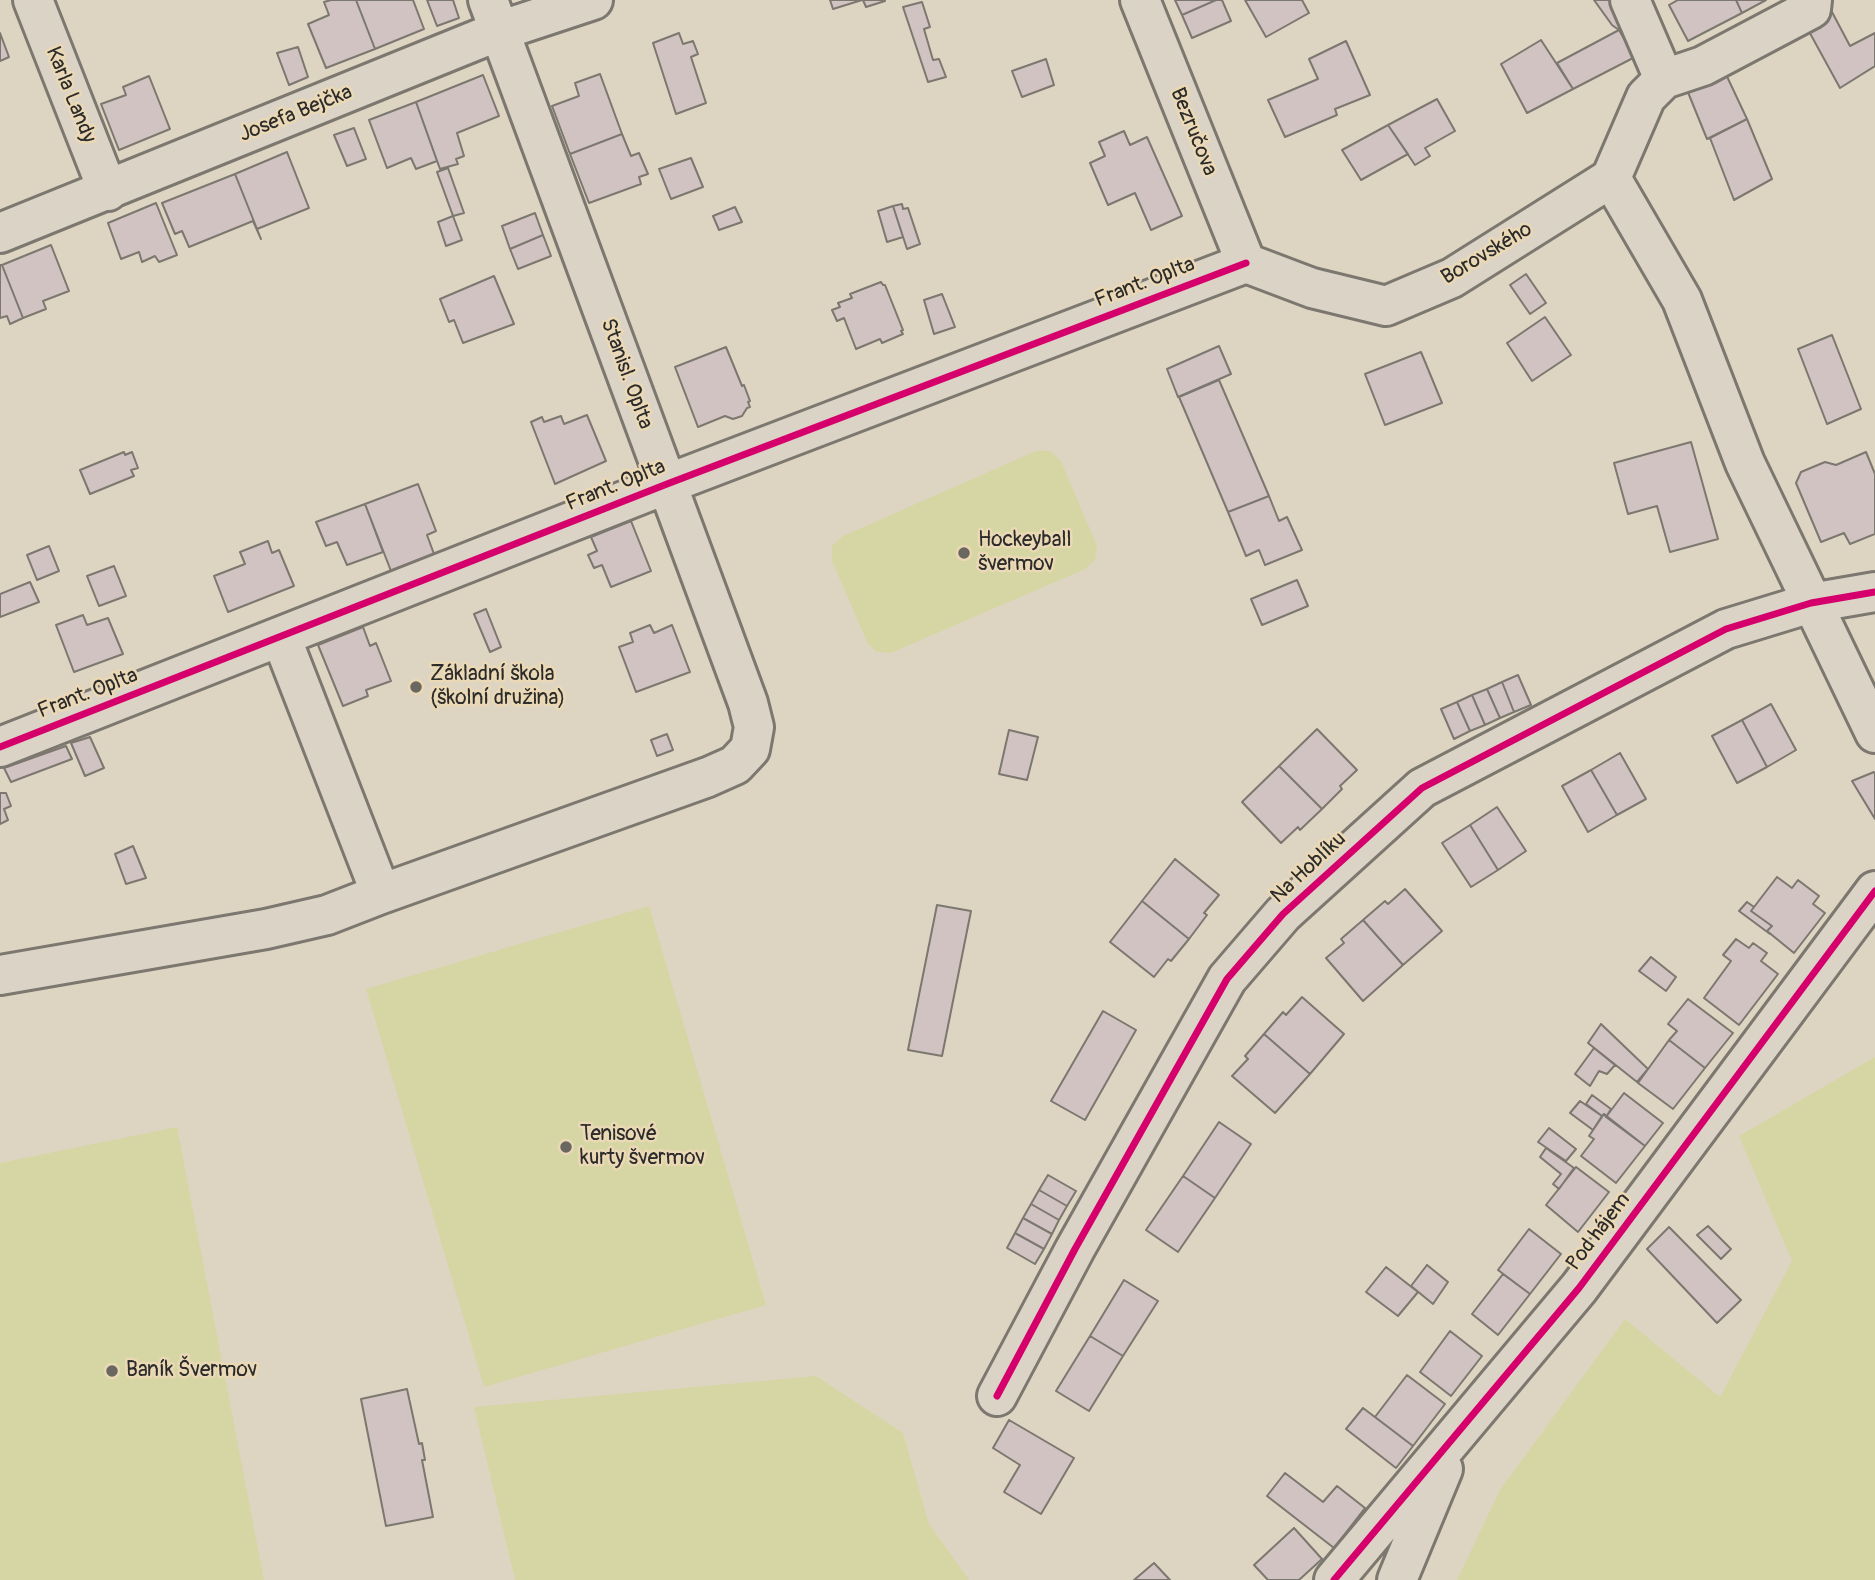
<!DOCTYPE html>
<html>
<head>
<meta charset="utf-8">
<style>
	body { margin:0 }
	canvas { display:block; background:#ded4c2 }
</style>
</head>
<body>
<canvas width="1875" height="1580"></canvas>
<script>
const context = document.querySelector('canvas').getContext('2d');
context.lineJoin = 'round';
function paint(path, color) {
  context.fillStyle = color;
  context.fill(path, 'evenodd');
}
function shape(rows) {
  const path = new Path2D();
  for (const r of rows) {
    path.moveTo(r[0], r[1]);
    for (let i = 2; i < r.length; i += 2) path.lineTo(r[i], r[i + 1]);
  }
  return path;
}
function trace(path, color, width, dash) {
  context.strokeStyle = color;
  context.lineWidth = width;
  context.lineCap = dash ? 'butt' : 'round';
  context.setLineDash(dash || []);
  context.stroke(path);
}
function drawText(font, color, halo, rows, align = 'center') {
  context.font = font + ' Pangolin,sans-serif';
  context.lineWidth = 5;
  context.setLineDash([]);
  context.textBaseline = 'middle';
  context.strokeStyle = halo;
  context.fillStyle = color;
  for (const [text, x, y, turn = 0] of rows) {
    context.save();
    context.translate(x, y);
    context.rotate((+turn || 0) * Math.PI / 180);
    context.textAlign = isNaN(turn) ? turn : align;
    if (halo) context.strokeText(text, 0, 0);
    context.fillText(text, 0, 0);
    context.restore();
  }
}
const green = shape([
	[1036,451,1050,451,1061,461,1097,546,1095,560,1085,569,891,653,877,652,868,644,832,561,832,546,843,536],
	[649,906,766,1305,484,1387,366,989],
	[1875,1057,1875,1580,1457,1580,1500,1490,1625,1319,1720,1397,1792,1261,1739,1136],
	[177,1127,264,1580,0,1580,0,1163],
	[816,1376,903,1433,929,1524,969,1580,515,1580,474,1407]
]);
const building = shape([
	[331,0,356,0,375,49,326,68,308,24,329,15,324,2,331,0],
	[356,0,413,0,424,29,375,49,356,0],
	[427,0,453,0,459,18,437,26,427,0],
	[830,0,862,0,833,9,830,0],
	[863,0,884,0,885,1,866,7,863,0],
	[1175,0,1216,0,1182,15,1175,0],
	[1216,0,1222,0,1231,21,1192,38,1182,15,1216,0],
	[1245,0,1302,0,1309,13,1266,37,1245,0],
	[1594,0,1618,0,1630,25,1619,30,1612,25,1594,0],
	[1678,0,1736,0,1742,13,1688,41,1669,5,1678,0],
	[1736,0,1766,0,1742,13,1736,0],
	[922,2,930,27,924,29,933,60,939,59,946,77,928,82,903,7,922,2],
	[1832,12,1850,46,1875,33,1875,66,1840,88,1806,26,1832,12],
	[1619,30,1635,57,1573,89,1557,63,1619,30],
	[0,33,9,57,0,61,0,33],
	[679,33,683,44,693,41,698,54,691,57,706,103,676,114,653,43,679,33],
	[1541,40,1573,89,1527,113,1501,64,1541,40],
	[1346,41,1370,95,1335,109,1337,115,1285,137,1268,100,1318,79,1309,59,1346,41],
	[298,47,308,77,289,85,277,53,298,47],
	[1046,59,1054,85,1022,97,1012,71,1046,59],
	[1723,68,1747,119,1707,139,1685,85,1723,68],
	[600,74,622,134,570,154,552,106,579,96,575,83,600,74],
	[483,75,499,116,457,133,464,156,456,159,458,164,440,169,416,102,483,75],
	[149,76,170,129,119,150,101,104,126,95,123,87,149,76],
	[1437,99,1455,131,1425,148,1430,156,1415,165,1388,125,1437,99],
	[416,102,437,161,416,169,411,158,387,168,369,120,416,102],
	[1747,119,1772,179,1734,200,1710,138,1747,119],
	[1388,125,1408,154,1361,180,1342,150,1388,125],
	[354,128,366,159,347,166,334,135,354,128],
	[1124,131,1130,145,1147,137,1182,216,1151,230,1135,193,1108,205,1090,163,1105,156,1099,142,1124,131],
	[622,134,631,156,639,153,648,174,639,177,641,184,589,203,570,154,622,134],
	[287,152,309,208,257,229,235,174,287,152],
	[691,158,703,187,671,199,659,169,691,158],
	[448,168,464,213,453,216,437,172,448,168],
	[235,174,261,239,253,221,189,247,182,231,175,234,162,203,235,174],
	[156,203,177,255,159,262,155,256,142,262,139,252,121,259,108,223,156,203],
	[902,204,903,209,908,208,920,244,907,249,893,206,902,204],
	[893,206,903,237,887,242,878,211,893,206],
	[735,207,742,222,719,230,713,216,735,207],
	[535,213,543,235,510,249,502,226,535,213],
	[453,216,462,240,446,246,438,222,453,216],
	[543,235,551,256,518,269,510,249,543,235],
	[51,245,69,291,43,301,46,309,23,318,2,265,51,245],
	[0,265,2,265,23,318,10,324,7,316,0,318,0,265],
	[1526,274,1546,303,1530,314,1510,285,1526,274],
	[494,276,514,324,463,343,454,320,449,322,440,299,494,276],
	[881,282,883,285,885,285,903,330,901,331,903,334,882,343,880,339,856,349,844,318,837,321,832,310,840,307,838,303,852,298,850,294,881,282],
	[942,294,955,327,934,334,924,300,942,294],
	[1545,317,1571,355,1532,381,1507,343,1545,317],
	[1832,335,1861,409,1827,424,1798,349,1832,335],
	[1219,346,1231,374,1178,397,1167,369,1219,346],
	[726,347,742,386,744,385,750,401,748,402,750,407,747,408,742,416,733,419,725,416,698,427,675,367,726,347],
	[1421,352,1442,403,1385,425,1365,374,1421,352],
	[1219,380,1269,496,1228,512,1179,397,1219,380],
	[587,415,606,461,555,484,531,422,542,417,544,422,561,416,564,424,587,415],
	[1691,442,1718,539,1670,552,1657,506,1628,514,1614,463,1691,442],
	[124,452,125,455,132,452,138,468,131,470,134,476,90,494,80,470,124,452],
	[1866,452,1875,474,1875,534,1850,544,1844,533,1821,542,1796,483,1801,472,1825,462,1836,465,1866,452],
	[418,484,436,531,427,535,434,554,391,571,365,504,418,484],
	[1269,496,1279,521,1287,517,1302,550,1265,565,1259,550,1246,556,1228,512,1269,496],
	[365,504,383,552,347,565,337,542,326,546,316,522,365,504],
	[631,521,651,571,611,587,602,565,594,568,588,555,597,551,591,537,631,521],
	[268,541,272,553,279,550,294,586,228,612,214,576,245,564,240,552,268,541],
	[49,546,59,571,37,580,27,555,49,546],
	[114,566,126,596,99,606,87,576,114,566],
	[1297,580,1308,606,1262,625,1251,599,1297,580],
	[30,582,39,602,0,617,0,594,30,582],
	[486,609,501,647,490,652,474,614,486,609],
	[83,615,87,625,108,618,123,654,74,672,56,625,83,615],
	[650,625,654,633,672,625,690,672,636,692,619,647,633,642,630,633,650,625],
	[363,627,370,646,376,643,391,681,366,690,368,696,343,706,318,645,363,627],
	[1518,675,1531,705,1514,712,1502,682,1518,675],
	[1502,682,1514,712,1500,718,1487,689,1502,682],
	[1487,689,1500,718,1485,725,1472,695,1487,689],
	[1472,695,1485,725,1470,731,1457,702,1472,695],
	[1457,702,1470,731,1454,739,1441,709,1457,702],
	[1771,704,1796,750,1767,767,1742,720,1771,704],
	[1742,720,1767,767,1737,783,1712,736,1742,720],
	[1317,729,1357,770,1340,786,1342,789,1322,809,1279,766,1317,729],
	[1009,730,1038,737,1027,780,999,774,1009,730],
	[667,734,673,750,657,756,651,740,667,734],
	[90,737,104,768,85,776,71,743,90,737],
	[66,746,72,759,11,782,4,768,66,746],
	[1620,753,1646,799,1617,815,1591,770,1620,753],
	[1279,766,1322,809,1300,830,1298,827,1281,843,1242,802,1279,766],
	[1591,770,1617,815,1588,832,1562,786,1591,770],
	[1874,772,1875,774,1875,819,1852,781,1874,772],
	[0,793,6,793,11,806,4,809,8,820,0,824,0,793],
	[1497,807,1526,851,1498,870,1470,825,1497,807],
	[1470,825,1498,870,1471,887,1442,843,1470,825],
	[133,846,146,878,126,884,115,854,133,846],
	[1175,859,1219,895,1204,913,1207,915,1189,939,1142,901,1175,859],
	[1777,877,1792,888,1798,880,1819,896,1813,904,1825,913,1794,953,1767,931,1772,926,1751,911,1777,877],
	[1405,889,1442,931,1403,965,1363,920,1385,901,1388,904,1405,889],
	[1142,901,1189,939,1171,961,1168,959,1154,977,1110,942,1142,901],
	[1747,902,1754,907,1751,911,1772,926,1767,931,1770,934,1739,911,1747,902],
	[937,905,971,911,942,1056,908,1050,937,905],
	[1363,920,1403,965,1363,1001,1326,958,1344,943,1341,939,1363,920],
	[1736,939,1749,948,1753,943,1767,953,1761,961,1778,974,1739,1025,1704,998,1731,961,1723,955,1736,939],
	[1651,957,1676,977,1666,991,1639,971,1651,957],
	[1302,997,1344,1034,1310,1074,1264,1034,1283,1012,1286,1015,1302,997],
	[1688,999,1733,1033,1705,1068,1669,1040,1677,1031,1668,1024,1688,999],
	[1103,1011,1136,1030,1085,1120,1051,1101,1103,1011],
	[1601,1024,1648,1069,1637,1082,1588,1043,1601,1024],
	[1264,1034,1310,1074,1275,1113,1232,1076,1248,1059,1245,1056,1264,1034],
	[1669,1040,1705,1068,1673,1109,1638,1083,1669,1040],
	[1594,1048,1615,1065,1607,1074,1599,1071,1590,1086,1575,1074,1594,1048],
	[1624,1093,1663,1123,1645,1146,1606,1117,1624,1093],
	[1592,1095,1611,1109,1606,1117,1604,1114,1602,1116,1586,1104,1592,1095],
	[1580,1101,1602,1116,1593,1130,1570,1113,1580,1101],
	[1604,1114,1645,1146,1616,1183,1581,1156,1594,1139,1589,1136,1604,1114],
	[1219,1122,1251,1144,1215,1198,1183,1176,1219,1122],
	[1549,1128,1576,1149,1566,1161,1538,1142,1549,1128],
	[1546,1148,1574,1168,1559,1189,1553,1184,1561,1174,1540,1157,1546,1148],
	[1576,1167,1609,1192,1578,1232,1546,1205,1576,1167],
	[1048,1175,1076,1191,1067,1206,1039,1190,1048,1175],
	[1183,1176,1215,1198,1178,1252,1146,1230,1183,1176],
	[1039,1190,1067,1206,1059,1220,1031,1204,1039,1190],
	[1031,1204,1059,1220,1052,1234,1023,1218,1031,1204],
	[1023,1218,1052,1234,1044,1249,1015,1233,1023,1218],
	[1708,1226,1731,1249,1721,1259,1697,1235,1708,1226],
	[1669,1227,1741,1300,1717,1323,1647,1249,1669,1227],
	[1529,1229,1561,1254,1530,1294,1498,1270,1529,1229],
	[1015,1233,1044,1249,1035,1264,1007,1248,1015,1233],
	[1427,1265,1448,1282,1433,1304,1411,1286,1427,1265],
	[1386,1267,1418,1292,1398,1316,1366,1292,1386,1267],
	[1503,1274,1530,1294,1498,1335,1472,1314,1503,1274],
	[1124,1280,1158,1301,1123,1356,1090,1336,1124,1280],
	[1450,1331,1482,1356,1451,1396,1420,1372,1450,1331],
	[1090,1336,1123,1356,1089,1411,1056,1391,1090,1336],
	[1407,1375,1445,1404,1413,1446,1375,1417,1407,1375],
	[407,1389,419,1444,422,1443,425,1460,422,1460,433,1517,386,1526,361,1399,407,1389],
	[1363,1408,1413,1446,1396,1468,1346,1429,1363,1408],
	[1009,1420,1074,1458,1041,1514,1004,1492,1020,1465,993,1448,1009,1420],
	[1285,1473,1323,1502,1337,1486,1365,1508,1334,1548,1267,1496,1285,1473],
	[1294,1528,1322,1559,1299,1580,1268,1580,1254,1565,1294,1528],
	[1154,1563,1170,1580,1134,1580,1154,1563]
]);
const minor = shape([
	[33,0,108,191],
	[1140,0,1246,263],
	[1630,0,1664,79],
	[1611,178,1682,300,1745,463,1875,733],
	[0,233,499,31,593,0],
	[1246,263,1312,288,1386,306,1452,278,1611,178,1646,97,1664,79,1703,66,1811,9,1812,0],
	[281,637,381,894],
	[0,747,667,484,1246,263],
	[0,975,266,929,327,915,381,894,708,777,735,765,750,749,754,727,748,703,488,0],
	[997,1396,1075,1249,1227,979,1283,914,1422,788,1726,629,1811,603,1875,592],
	[1334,1580,1579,1288,1875,891],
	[1397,1580,1443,1469]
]);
const cycleway = shape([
	[0,747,667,484,1246,263],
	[997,1396,1075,1249,1227,979,1283,914,1422,788,1726,629,1811,603,1875,592],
	[1334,1580,1579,1288,1875,891]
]);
const markers = [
	[964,553,7,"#6a6660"],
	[416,687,7,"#6a6660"],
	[566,1147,7,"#6a6660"],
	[112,1371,7,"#6a6660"]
];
const streetNames = [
	["Karla Landy",70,95,68],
	["Josefa Bejčka",296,114,-22],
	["Bezručova",1193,132,68],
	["Borovského",1487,254,-31],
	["Frant. Oplta",1145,283,-21],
	["Stanisl. Oplta",626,374,70],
	["Frant. Oplta",616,486,-22],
	["Frant. Oplta",88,694,-21],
	["Na Hoblíku",1309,868,-43],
	["Pod hájem",1599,1232,-53]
];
const poiNames = [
	["Hockeyball",978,541],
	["švermov",978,565],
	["Základní škola",430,675],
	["(školní družina)",430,699],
	["Tenisové",580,1135],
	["kurty švermov",580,1159],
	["Baník Švermov",126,1371]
];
paint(green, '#d5d6a4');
paint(building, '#d1c3c1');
trace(building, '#7c776f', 2);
trace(minor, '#7c776f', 44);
trace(minor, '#dad3c6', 38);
trace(cycleway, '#d6006c', 7);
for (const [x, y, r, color] of markers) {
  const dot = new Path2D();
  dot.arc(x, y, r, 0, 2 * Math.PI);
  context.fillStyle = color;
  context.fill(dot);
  trace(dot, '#ebd8b5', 2.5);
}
drawText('21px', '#2b2b2b', '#ebd8b5', streetNames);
drawText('21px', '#2b2b2b', '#ebd8b5', poiNames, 'left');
</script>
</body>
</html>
